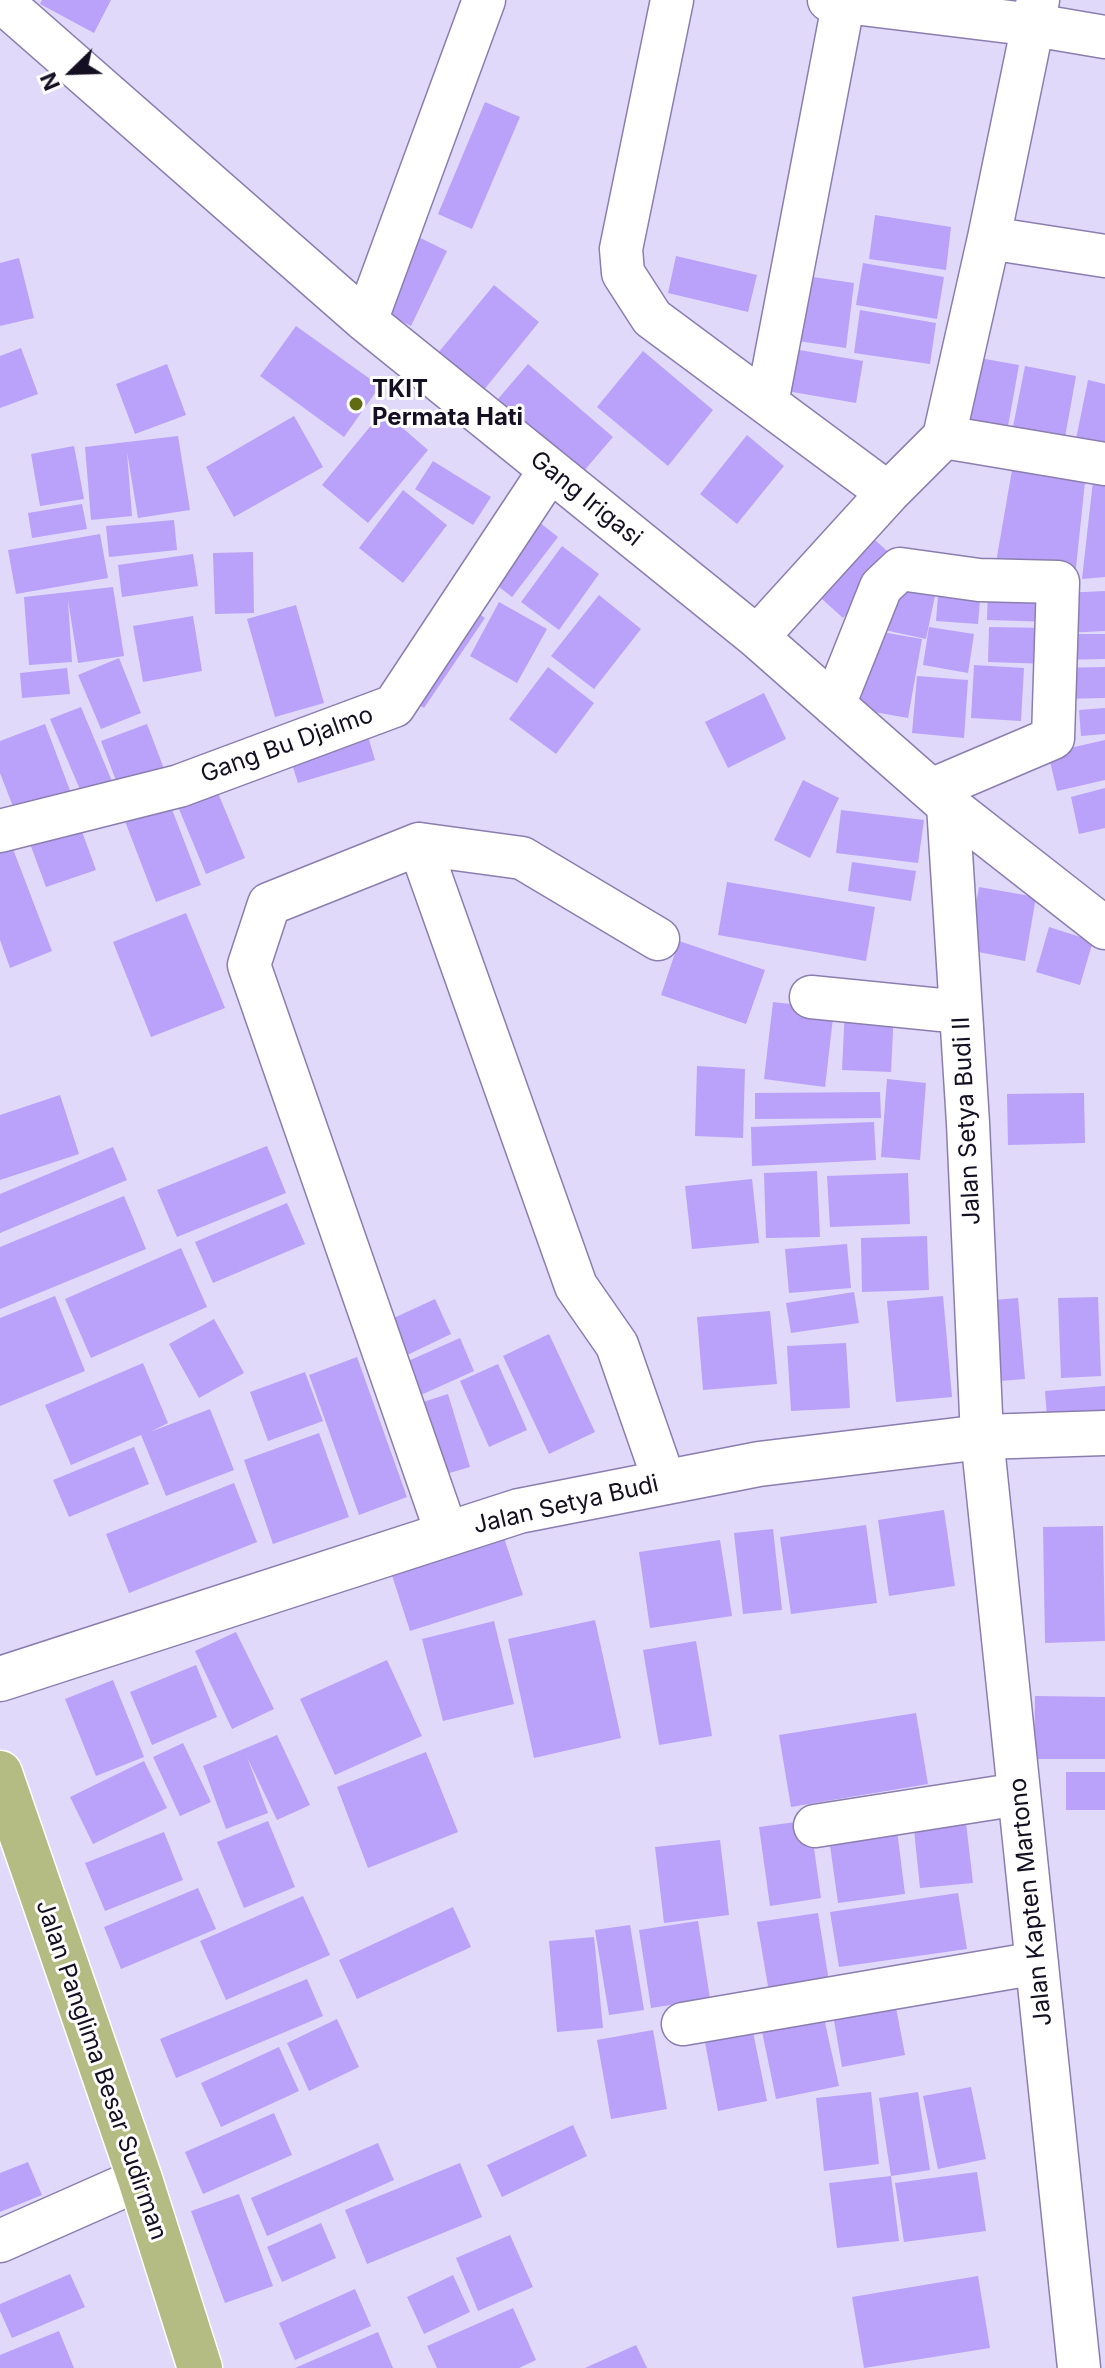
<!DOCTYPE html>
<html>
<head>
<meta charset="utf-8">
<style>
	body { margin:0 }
	#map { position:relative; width:1105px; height:2368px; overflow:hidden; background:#e1d9fa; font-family:Inter,sans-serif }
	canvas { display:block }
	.north { position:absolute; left:32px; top:32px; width:80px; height:80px; -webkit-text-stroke:6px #fff; paint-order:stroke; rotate:247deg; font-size:22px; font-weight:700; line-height:32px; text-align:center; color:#150f22 }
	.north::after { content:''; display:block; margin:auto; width:28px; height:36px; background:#150f22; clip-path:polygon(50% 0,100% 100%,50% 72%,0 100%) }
</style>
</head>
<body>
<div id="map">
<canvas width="1105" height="2368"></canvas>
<div class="north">N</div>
</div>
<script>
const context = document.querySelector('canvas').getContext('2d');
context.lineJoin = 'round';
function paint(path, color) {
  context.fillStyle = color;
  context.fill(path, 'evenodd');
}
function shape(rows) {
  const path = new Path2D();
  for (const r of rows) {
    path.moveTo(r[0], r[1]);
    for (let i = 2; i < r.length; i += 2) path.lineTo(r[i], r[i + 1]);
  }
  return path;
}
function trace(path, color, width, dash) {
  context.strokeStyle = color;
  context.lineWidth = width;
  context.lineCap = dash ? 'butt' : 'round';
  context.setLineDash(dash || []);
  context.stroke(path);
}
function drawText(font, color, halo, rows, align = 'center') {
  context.font = font + ' Inter,sans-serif';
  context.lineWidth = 6;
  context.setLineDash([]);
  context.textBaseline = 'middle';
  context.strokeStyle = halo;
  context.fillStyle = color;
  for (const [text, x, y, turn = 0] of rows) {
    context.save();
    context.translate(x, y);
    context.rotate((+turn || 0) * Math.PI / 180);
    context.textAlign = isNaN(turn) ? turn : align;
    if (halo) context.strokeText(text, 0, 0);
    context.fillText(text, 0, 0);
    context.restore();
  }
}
const building = shape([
	[42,0,111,0,94,33,40,4],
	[485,102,520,117,472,229,438,214],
	[875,215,951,227,946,270,869,259],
	[408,232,447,251,411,326,372,307],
	[676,256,757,275,748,312,668,293],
	[19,258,34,318,0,326,0,263],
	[863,263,944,277,937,319,856,305],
	[799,275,854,283,846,348,791,340],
	[494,285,539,322,483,391,438,353],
	[860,310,936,323,930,364,854,353],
	[296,326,380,386,344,437,260,376],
	[21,348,38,394,0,408,0,356],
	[788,348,863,361,856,403,781,390],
	[643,351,713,410,668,466,597,407],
	[968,356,1019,365,1007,432,955,422],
	[167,364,186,415,135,434,116,384],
	[528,364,613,437,577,479,492,406],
	[1025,366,1076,376,1064,443,1012,432],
	[1088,380,1105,384,1105,450,1075,444],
	[383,411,428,450,368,523,322,485],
	[294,416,323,467,234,517,206,467],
	[747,435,784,466,737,524,700,494],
	[178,436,190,510,138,518,127,452,132,516,91,520,85,447],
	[74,446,84,499,40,506,31,454],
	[433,461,491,497,473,525,415,489],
	[1012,470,1085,482,1075,577,994,574],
	[1093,481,1105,483,1105,577,1082,579],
	[403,490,447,525,403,583,359,548],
	[515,503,558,537,512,597,469,564],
	[82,504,87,529,32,538,28,513],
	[174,520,177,550,109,557,106,526],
	[865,531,896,559,843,618,812,590],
	[100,534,108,578,16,594,8,550],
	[562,546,599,574,559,630,521,602],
	[253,552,254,613,215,614,213,553],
	[193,554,198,586,122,597,118,565],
	[895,580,937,586,926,639,880,629],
	[939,583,981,587,978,624,936,621],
	[988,586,1054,588,1053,622,987,620],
	[113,587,124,656,78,663,68,600,72,662,29,665,24,597],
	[1105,591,1105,631,1065,633,1063,593],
	[599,595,641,629,594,689,551,656],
	[456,598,485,618,424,708,395,688],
	[499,602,547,629,517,683,470,656],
	[296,605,324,703,275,717,247,619],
	[193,616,202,671,143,682,133,626],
	[929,627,974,634,968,673,923,665],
	[989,627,1050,628,1050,664,988,662],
	[870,630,922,639,908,718,857,709],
	[1056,634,1105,634,1105,659,1056,660],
	[119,658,141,713,101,729,78,675],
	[974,665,1024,668,1021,721,971,718],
	[548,667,594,703,556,754,509,719],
	[1105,667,1105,698,1058,699,1057,668],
	[67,668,70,694,22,698,20,673],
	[917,676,968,680,964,738,912,733],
	[764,693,786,739,728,768,705,722],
	[81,707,114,786,84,799,50,719],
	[1105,708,1105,734,1081,736,1079,710],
	[362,716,375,760,298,783,284,739],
	[45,724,74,801,19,822,0,773,0,741],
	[147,724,169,782,123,799,101,741],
	[1105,740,1105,780,1057,791,1048,753],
	[803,780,839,798,810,858,774,840],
	[213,781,245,858,206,874,174,797],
	[1105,788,1105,828,1079,834,1071,797],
	[168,799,201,885,156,902,123,816],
	[841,810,924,820,918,863,836,853],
	[76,815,96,870,46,887,26,833],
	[8,836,52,951,10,968,0,940,0,839],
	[852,862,916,871,911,901,848,891],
	[727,882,875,907,866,961,718,935],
	[979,887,1036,897,1025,961,968,950],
	[186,913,225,1008,151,1037,113,942],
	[1049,927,1093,941,1080,985,1036,972],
	[679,941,765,970,746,1024,661,995],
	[773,1002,834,1009,825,1087,764,1079],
	[845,1007,894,1010,891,1072,842,1070],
	[697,1066,745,1069,743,1138,695,1136],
	[887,1079,926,1083,920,1160,881,1157],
	[880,1092,881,1118,755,1119,755,1093],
	[1084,1093,1085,1143,1008,1145,1007,1094],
	[60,1095,79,1154,0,1180,0,1115],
	[874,1122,876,1160,752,1166,751,1127],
	[267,1146,286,1193,177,1237,157,1190],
	[113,1147,127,1180,0,1233,0,1194],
	[817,1171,820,1237,766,1238,764,1173],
	[908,1173,910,1224,830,1227,827,1176],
	[752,1179,759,1243,692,1249,685,1186],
	[124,1196,146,1249,0,1309,0,1247],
	[287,1203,305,1244,213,1283,195,1242],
	[927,1236,929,1290,862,1292,861,1238],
	[847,1244,851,1288,789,1293,785,1249],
	[181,1248,207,1307,91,1358,65,1299],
	[854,1292,859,1323,791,1333,786,1303],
	[55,1296,85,1371,0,1406,0,1318],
	[943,1296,952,1397,896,1402,887,1301],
	[1098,1297,1101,1376,1061,1378,1058,1298],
	[1018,1298,1025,1379,1000,1381,993,1300],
	[435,1299,451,1334,401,1358,385,1322],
	[770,1311,777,1384,703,1390,697,1317],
	[214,1319,244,1373,199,1398,169,1344],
	[549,1334,595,1432,549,1454,503,1356],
	[460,1338,474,1371,412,1399,397,1366],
	[846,1343,850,1408,791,1411,787,1346],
	[357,1357,407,1497,359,1515,309,1375],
	[143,1363,168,1423,150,1432,210,1409,234,1470,166,1496,141,1435,71,1465,45,1405],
	[498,1364,527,1430,489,1447,460,1381],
	[305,1372,323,1421,268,1441,250,1392],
	[1105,1386,1105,1426,1048,1431,1045,1391],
	[448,1394,470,1467,446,1474,423,1402],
	[319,1433,349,1517,273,1544,244,1460],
	[134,1447,149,1484,69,1517,53,1480],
	[234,1483,257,1542,129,1593,106,1534],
	[944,1510,955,1586,889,1596,878,1520],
	[866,1525,877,1603,791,1614,780,1537],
	[1103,1526,1105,1641,1045,1643,1043,1527],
	[501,1529,523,1595,410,1631,389,1566],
	[773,1529,782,1610,743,1614,734,1533],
	[720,1540,732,1616,650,1628,639,1552],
	[595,1620,621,1738,534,1758,508,1639],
	[494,1621,514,1704,443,1721,422,1639],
	[236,1632,274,1709,232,1729,195,1651],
	[696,1641,712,1736,659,1745,643,1650],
	[387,1660,422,1736,335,1775,300,1699],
	[196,1665,217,1717,152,1745,130,1692],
	[113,1680,144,1757,96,1776,65,1699],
	[1035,1696,1105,1697,1105,1759,1034,1759],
	[916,1713,928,1784,791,1807,779,1735],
	[277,1735,310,1805,277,1820,247,1757,268,1813,226,1829,203,1766],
	[183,1743,211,1802,180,1816,153,1757],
	[426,1752,458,1832,368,1868,337,1787],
	[144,1761,167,1808,93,1844,70,1797],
	[1066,1772,1105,1772,1105,1810,1066,1810],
	[965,1814,973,1883,920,1888,913,1820],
	[810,1820,821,1898,770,1906,759,1827],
	[268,1821,295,1887,244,1908,217,1842],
	[896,1822,905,1894,838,1903,828,1831],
	[164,1832,183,1880,105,1911,85,1863],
	[720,1840,729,1915,664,1923,655,1847],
	[198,1888,216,1929,121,1969,104,1927],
	[958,1893,967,1949,839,1967,830,1912],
	[303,1896,330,1955,226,2000,200,1941],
	[453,1907,471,1947,357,1999,339,1960],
	[818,1913,830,1988,770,1998,757,1922],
	[698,1921,710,1999,651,2008,639,1930],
	[630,1925,644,2010,609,2015,595,1930],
	[594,1937,603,2028,557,2032,549,1941],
	[307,1979,323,2016,176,2078,160,2039],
	[894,1997,905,2055,842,2067,832,2009],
	[822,2009,839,2086,776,2099,760,2022],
	[337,2019,359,2067,309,2091,287,2043],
	[751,2022,767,2101,718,2111,703,2032],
	[653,2030,667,2109,611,2119,597,2040],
	[279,2047,299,2091,221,2127,201,2083],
	[971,2087,986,2159,938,2169,923,2096],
	[871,2092,879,2164,824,2171,816,2098],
	[918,2092,930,2170,891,2176,899,2241,837,2248,829,2183,891,2176,879,2098],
	[274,2113,292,2155,203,2194,185,2152],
	[573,2125,587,2156,502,2197,487,2165],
	[378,2143,394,2180,267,2236,251,2198],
	[28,2162,42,2195,0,2212,0,2173],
	[460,2163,482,2217,367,2264,345,2210],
	[977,2172,986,2231,904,2242,895,2183],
	[239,2194,273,2286,225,2303,191,2211],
	[321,2223,336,2258,282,2282,267,2247],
	[510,2235,533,2287,478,2311,456,2258],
	[70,2274,85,2307,12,2338,0,2311,0,2304],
	[453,2275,470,2312,424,2334,407,2297],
	[978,2276,990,2348,864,2368,852,2297],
	[355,2289,371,2326,295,2360,279,2323],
	[513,2308,536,2360,519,2368,437,2368,427,2346],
	[59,2331,74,2368,0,2368,0,2355],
	[378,2332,393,2368,295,2368],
	[636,2345,647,2368,585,2368]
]);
const street = shape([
	[0,0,366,321,757,637,948,805,1105,928],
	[672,0,621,249,623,273,652,318,888,493],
	[829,0,1034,25,1105,37],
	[989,238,1105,256],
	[366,321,484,0],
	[767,403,844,0],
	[944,437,1105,464],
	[757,637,888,493,944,437,989,238,1038,0],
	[834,705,881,587,900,569,979,580,1058,582,1053,738,931,790],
	[948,805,968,1123,982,1437,1079,2368],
	[0,831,179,786,394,706,550,470],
	[419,844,576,1286,617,1345,665,1483],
	[811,997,961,1012],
	[447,1534,249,965,269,904,419,844,522,858,658,939],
	[815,1826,1019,1794],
	[683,2024,1037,1963],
	[0,2241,140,2179]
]);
const secondary = shape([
	[0,1679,519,1511,759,1464,982,1437,1105,1433]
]);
const primary = shape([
	[0,1773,140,2179,200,2368]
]);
const markers = [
	[356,404,8,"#616b12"]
];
const poiNames = [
	["TKIT",372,390],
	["Permata Hati",372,418]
];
const streetNames = [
	["Gang Irigasi",586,499,39],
	["Gang Bu Djalmo",287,745,-20],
	["Jalan Setya Budi II",967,1121,-93],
	["Jalan Setya Budi",566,1505,-13],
	["Jalan Kapten Martono",1031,1902,-96],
	["Jalan Panglima Besar Sudirman",101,2070,71]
];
paint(building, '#baa1fa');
trace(street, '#8b7eaf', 45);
trace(secondary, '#8b7eaf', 47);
trace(primary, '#fff', 47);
trace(street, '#fff', 42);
trace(secondary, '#fff', 44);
trace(primary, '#b5bc83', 44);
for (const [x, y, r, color] of markers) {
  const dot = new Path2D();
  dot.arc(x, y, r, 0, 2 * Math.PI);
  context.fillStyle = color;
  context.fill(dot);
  trace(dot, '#fff', 3);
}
drawText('bold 24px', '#150f22', '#fff', poiNames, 'left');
drawText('24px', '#150f22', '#fff', streetNames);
</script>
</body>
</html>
